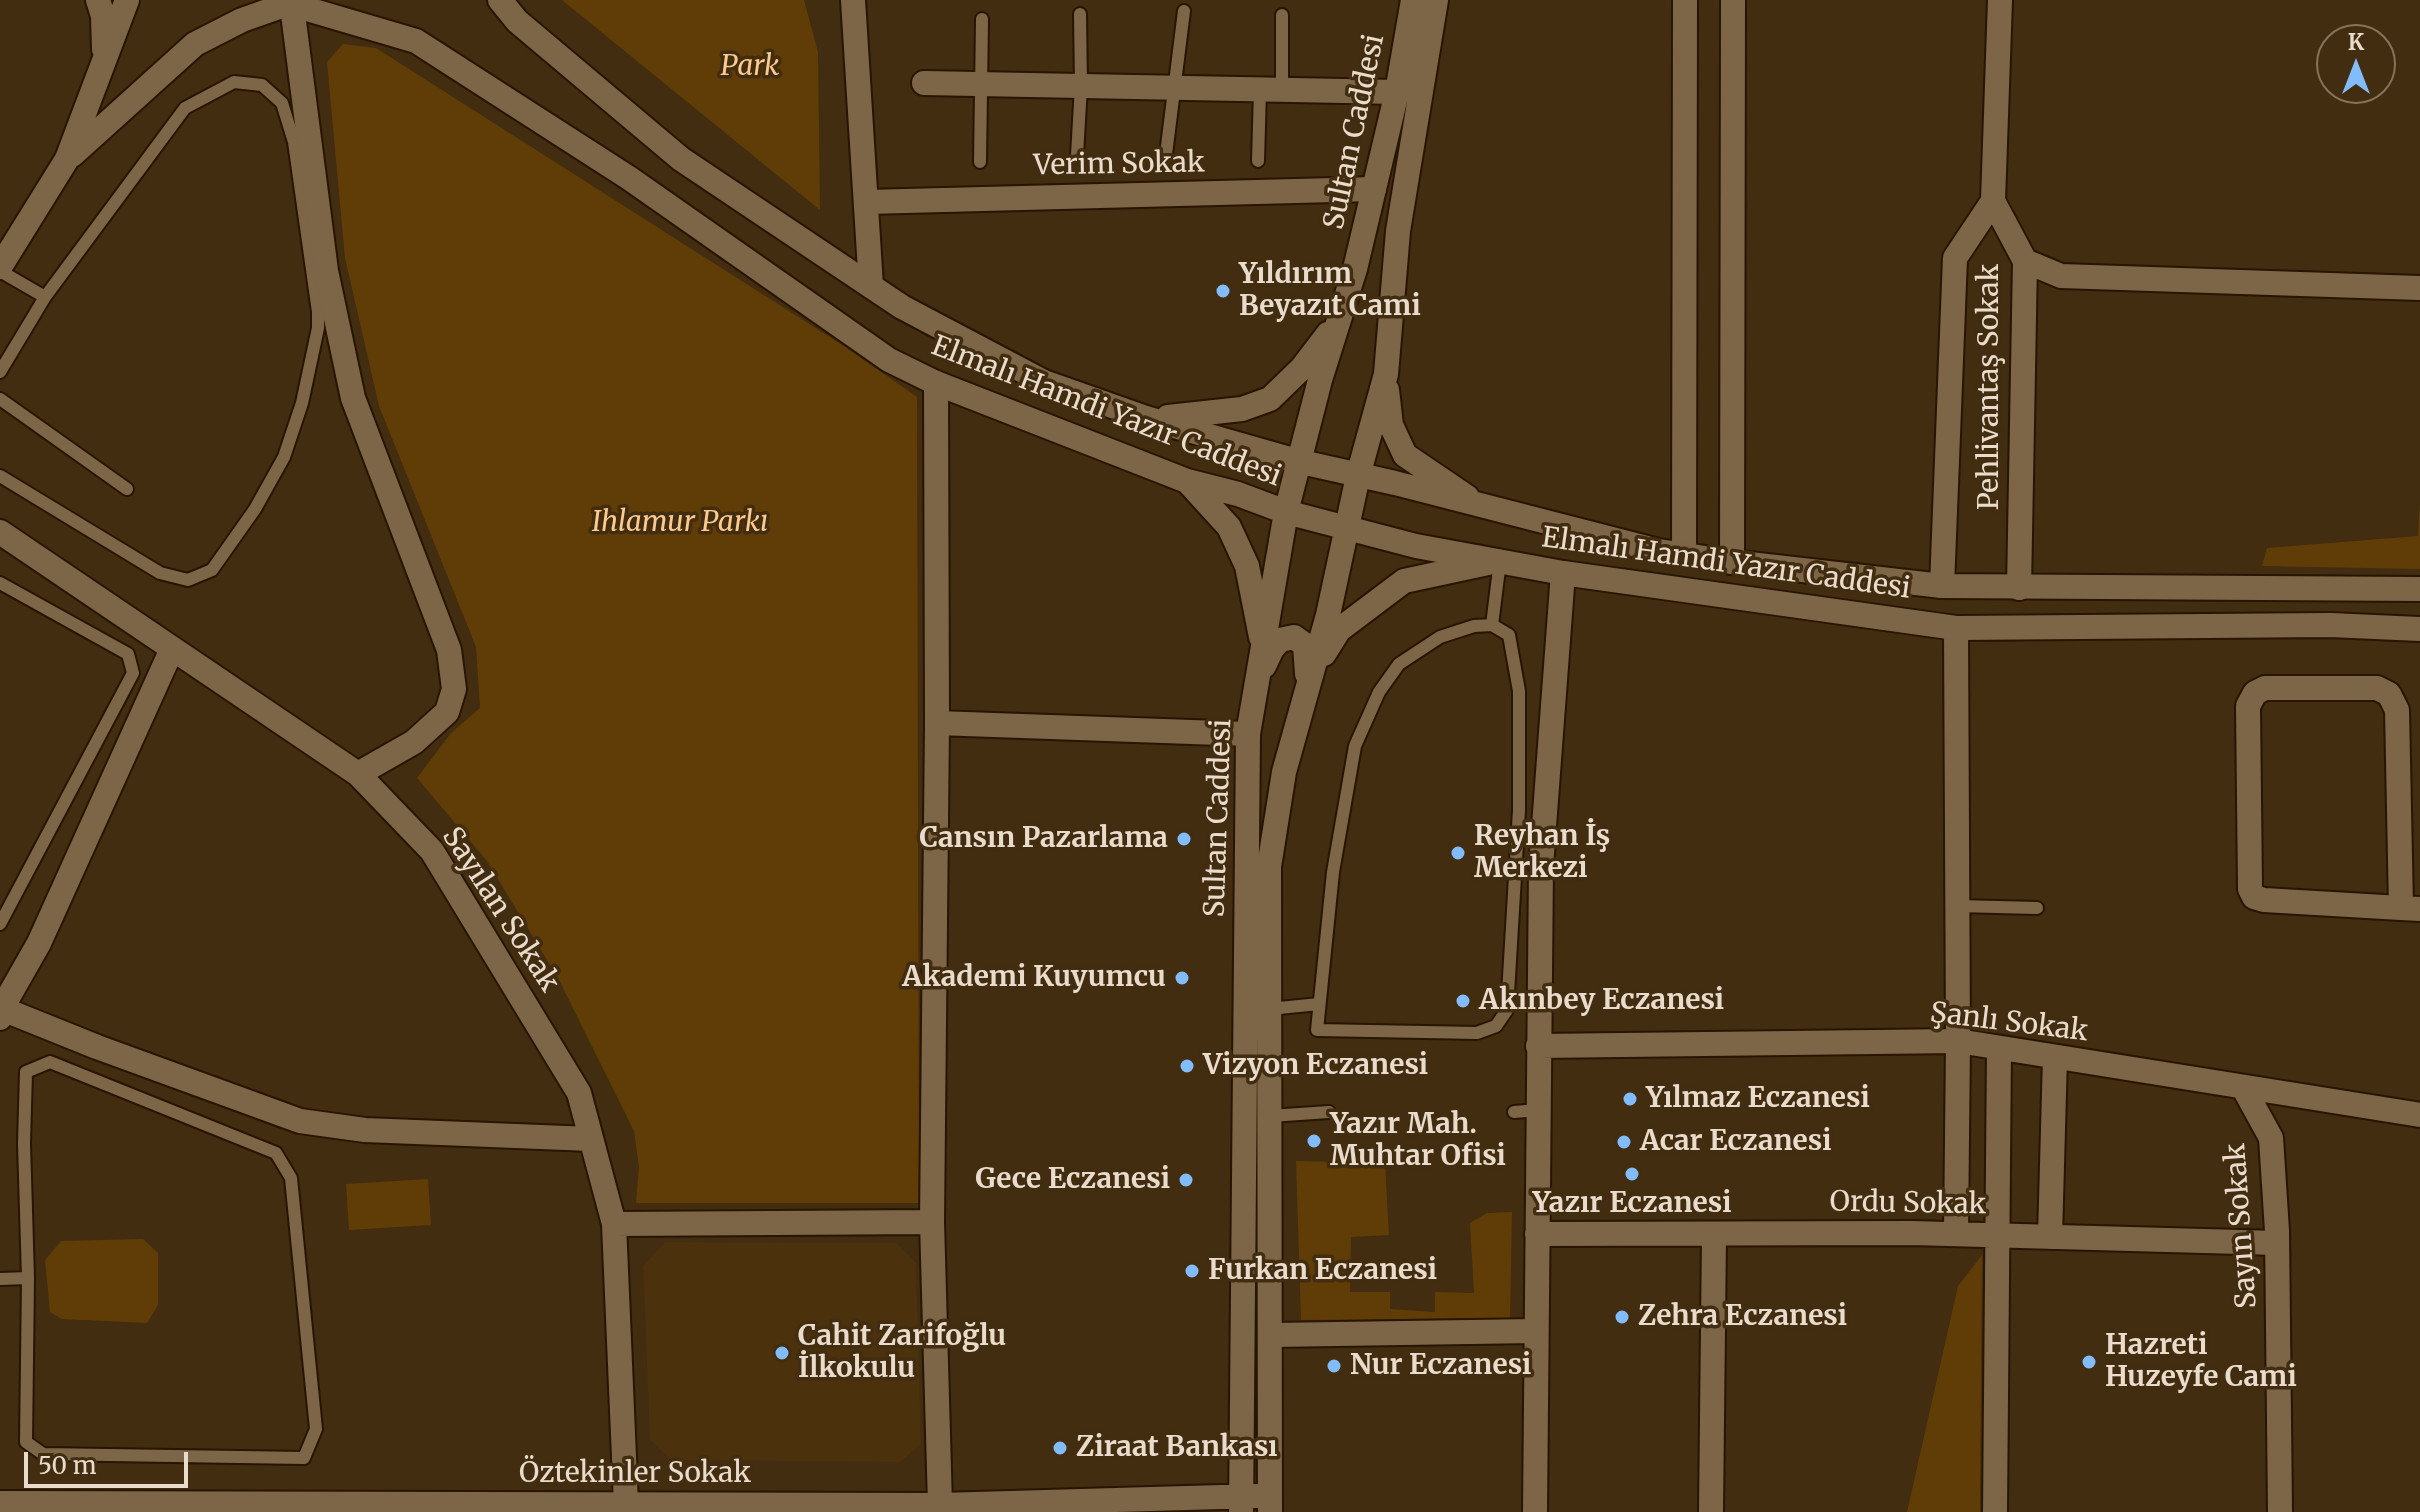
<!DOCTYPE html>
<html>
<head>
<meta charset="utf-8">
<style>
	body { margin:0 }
	#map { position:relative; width:2420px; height:1512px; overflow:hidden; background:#422d10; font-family:Merriweather,serif }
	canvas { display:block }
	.north { position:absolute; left:2316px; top:24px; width:80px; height:80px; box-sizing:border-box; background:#422d10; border:2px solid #85735b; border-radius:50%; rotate:0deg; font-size:22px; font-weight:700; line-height:32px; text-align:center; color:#eadccc }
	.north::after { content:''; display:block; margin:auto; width:28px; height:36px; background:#83bcfb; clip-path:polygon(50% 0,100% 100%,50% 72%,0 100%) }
	.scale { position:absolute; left:24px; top:1452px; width:164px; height:36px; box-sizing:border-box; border:4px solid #eadccc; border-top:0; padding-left:10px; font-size:24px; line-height:28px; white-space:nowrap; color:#eadccc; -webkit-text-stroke:6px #422d10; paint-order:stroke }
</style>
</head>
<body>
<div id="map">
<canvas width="2420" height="1512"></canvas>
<div class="north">K</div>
<div class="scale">50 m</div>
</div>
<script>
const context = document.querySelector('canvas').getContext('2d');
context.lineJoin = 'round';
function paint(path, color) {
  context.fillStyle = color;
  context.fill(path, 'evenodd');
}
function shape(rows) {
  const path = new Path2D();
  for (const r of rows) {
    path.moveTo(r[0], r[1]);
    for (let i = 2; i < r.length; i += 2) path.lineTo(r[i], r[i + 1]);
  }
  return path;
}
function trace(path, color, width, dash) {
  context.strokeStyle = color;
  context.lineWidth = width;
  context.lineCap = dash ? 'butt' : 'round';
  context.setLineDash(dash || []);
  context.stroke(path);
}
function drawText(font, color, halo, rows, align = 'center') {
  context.font = font + ' Merriweather,serif';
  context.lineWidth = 7;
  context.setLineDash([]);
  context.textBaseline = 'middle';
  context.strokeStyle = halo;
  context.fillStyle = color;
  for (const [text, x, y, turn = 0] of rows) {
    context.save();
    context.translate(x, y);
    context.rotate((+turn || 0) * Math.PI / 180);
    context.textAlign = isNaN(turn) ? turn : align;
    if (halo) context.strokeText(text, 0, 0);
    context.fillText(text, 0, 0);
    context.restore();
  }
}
const built = shape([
	[665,1242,896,1243,916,1263,921,1443,901,1462,671,1460,650,1439,643,1266]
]);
const green = shape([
	[562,0,804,0,818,52,820,210],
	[343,44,376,48,847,348,917,397,919,1203,636,1203,639,1167,634,1131,559,980,487,861,417,778,451,733,480,708,476,647,379,406,345,258,327,62],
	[2420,502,2420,569,2262,566,2267,548,2418,536],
	[1296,1161,1385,1163,1389,1235,1351,1237,1350,1292,1390,1292,1390,1309,1435,1312,1435,1292,1474,1293,1470,1223,1487,1213,1512,1212,1510,1318,1301,1320],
	[428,1179,431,1225,349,1230,346,1184],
	[143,1239,158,1253,158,1305,147,1323,62,1319,50,1312,45,1260,61,1241],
	[1982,1255,1980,1512,1907,1512,1958,1286]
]);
const lane = shape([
	[1282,15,1282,90],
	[1166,154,1184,11],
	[1077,155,1081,86,1080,14],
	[1258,161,1260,90],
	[980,162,982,19],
	[0,271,45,297],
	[0,372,45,297,185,108,234,82,262,85,282,103,294,142,318,312,318,328,302,403,284,457,255,509,212,570,188,580,160,573,0,476],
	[0,399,127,489],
	[0,583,128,654,133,673,0,924],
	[1492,625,1509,635,1519,691,1519,810,1507,1010,1496,1026,1477,1033,1317,1030,1333,872,1355,746,1379,692,1399,664,1440,637,1474,626,1492,625],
	[1492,625,1500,561],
	[1957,906,2037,908],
	[1269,1009,1319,1004],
	[50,1062,276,1153,291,1178,316,1429,304,1458,43,1454,26,1442,28,1278,24,1143,26,1072,50,1062],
	[1514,1112,1538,1110],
	[1270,1116,1329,1112],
	[0,1279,28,1278]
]);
const street = shape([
	[853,0,871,286],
	[2000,0,1993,201,2025,261,2019,588],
	[292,6,326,271,353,398,449,650,454,689,447,712,414,742,358,774],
	[924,83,1397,92],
	[866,202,1374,189],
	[2025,261,2061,276,2420,288],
	[936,383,937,723,932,1222,940,1505],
	[0,532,358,774,432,851,579,1093,614,1224,626,1504,636,1512],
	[1684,555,1685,0],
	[1732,562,1733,0],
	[1942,586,1955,258,1993,201],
	[1956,628,1958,1041,1956,1234],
	[937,723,1248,734],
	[2401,908,2264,900,2254,897,2250,889,2248,706,2255,693,2265,688,2377,688,2389,694,2397,710,2401,908,2420,909],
	[0,1008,97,1047,300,1121,365,1130,591,1139],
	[0,1018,2,1008,39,943,172,649],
	[1538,1046,1958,1041,2420,1115],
	[2243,1087,2271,1138,2277,1231,2280,1512],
	[614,1224,932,1222],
	[1537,1234,1911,1233,2277,1243],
	[2050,1237,2055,1057],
	[1271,1335,1536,1331],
	[1535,1512,1541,866,1563,573],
	[1711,1512,1714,1234],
	[1995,1512,1999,1048]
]);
const secondary = shape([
	[98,0,103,16,104,49],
	[500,0,517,21,681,159,902,307,1044,382,1146,418,1297,461,1395,483,1659,551,1732,562,1942,586,2420,589],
	[297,6,416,41,629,178,889,360,936,383,1187,481,1238,494,1286,512,1416,546,1563,573,1956,628,2330,625,2420,629],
	[72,155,195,44,242,20,279,7],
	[0,267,67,159,127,0],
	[1387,390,1391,425,1405,455,1467,497],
	[1168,417,1242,409,1270,399,1302,368,1328,334],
	[1187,481,1229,527,1247,566,1261,637],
	[1324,654,1339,630,1404,581,1488,563],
	[1264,666,1272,649,1280,640,1294,637,1305,645,1307,674],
	[0,1503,940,1505,1257,1496],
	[1241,1512,1248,734,1286,512,1320,380,1355,269,1397,92,1413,0],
	[1270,1512,1269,867,1284,772,1328,615,1358,476,1386,374,1398,231,1436,0]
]);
const markers = [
	[1223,291,8,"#83bcfb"],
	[1184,839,8,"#83bcfb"],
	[1458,853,8,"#83bcfb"],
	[1182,978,8,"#83bcfb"],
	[1463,1001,8,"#83bcfb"],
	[1187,1066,8,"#83bcfb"],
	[1630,1099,8,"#83bcfb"],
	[1314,1141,8,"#83bcfb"],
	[1624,1142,8,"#83bcfb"],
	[1632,1174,8,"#83bcfb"],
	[1186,1180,8,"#83bcfb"],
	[1192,1271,8,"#83bcfb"],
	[1622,1317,8,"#83bcfb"],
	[782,1353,8,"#83bcfb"],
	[2089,1362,8,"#83bcfb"],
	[1334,1366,8,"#83bcfb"],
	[1060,1448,8,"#83bcfb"]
];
const parkNames = [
	["Park",750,67],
	["Ihlamur Parkı",680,523]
];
const streetNames = [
	["Sultan Caddesi",1355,132,-78],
	["Verim Sokak",1119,165,-1],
	["Pehlivantaş Sokak",1990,387,-90],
	["Elmalı Hamdi Yazır Caddesi",1106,412,21],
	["Elmalı Hamdi Yazır Caddesi",1726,564,8],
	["Sultan Caddesi",1219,818,-88],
	["Sayılan Sokak",500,910,57],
	["Şanlı Sokak",2009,1023,7],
	["Ordu Sokak",1908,1204,1],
	["Sayın Sokak",2242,1226,-94],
	["Öztekinler Sokak",635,1474]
];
const poiNames = [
	["Yıldırım",1239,275],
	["Beyazıt Cami",1239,307],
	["Reyhan İş",1474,837],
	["Merkezi",1474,869],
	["Cansın Pazarlama",1168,839,"right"],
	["Akademi Kuyumcu",1166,978,"right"],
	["Akınbey Eczanesi",1479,1001],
	["Vizyon Eczanesi",1203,1066],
	["Yılmaz Eczanesi",1646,1099],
	["Yazır Mah.",1330,1125],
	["Muhtar Ofisi",1330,1157],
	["Acar Eczanesi",1640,1142],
	["Gece Eczanesi",1170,1180,"right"],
	["Yazır Eczanesi",1632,1204,"center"],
	["Furkan Eczanesi",1208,1271],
	["Zehra Eczanesi",1638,1317],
	["Cahit Zarifoğlu",798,1337],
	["İlkokulu",798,1369],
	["Hazreti",2105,1346],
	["Huzeyfe Cami",2105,1378],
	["Nur Eczanesi",1350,1366],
	["Ziraat Bankası",1076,1448]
];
paint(built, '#4b310c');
paint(green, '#603d07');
trace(lane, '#281500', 16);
trace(street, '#281500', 28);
trace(secondary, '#281500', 28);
trace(lane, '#7d6548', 12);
trace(street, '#7d6548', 24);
trace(secondary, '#7d6548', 24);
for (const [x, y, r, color] of markers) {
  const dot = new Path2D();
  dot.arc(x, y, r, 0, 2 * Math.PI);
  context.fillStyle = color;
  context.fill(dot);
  trace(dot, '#422d10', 3);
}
drawText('italic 28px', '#fcca8e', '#422d10', parkNames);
drawText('28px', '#eadccc', '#422d10', streetNames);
drawText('bold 28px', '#eadccc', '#422d10', poiNames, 'left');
</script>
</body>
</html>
